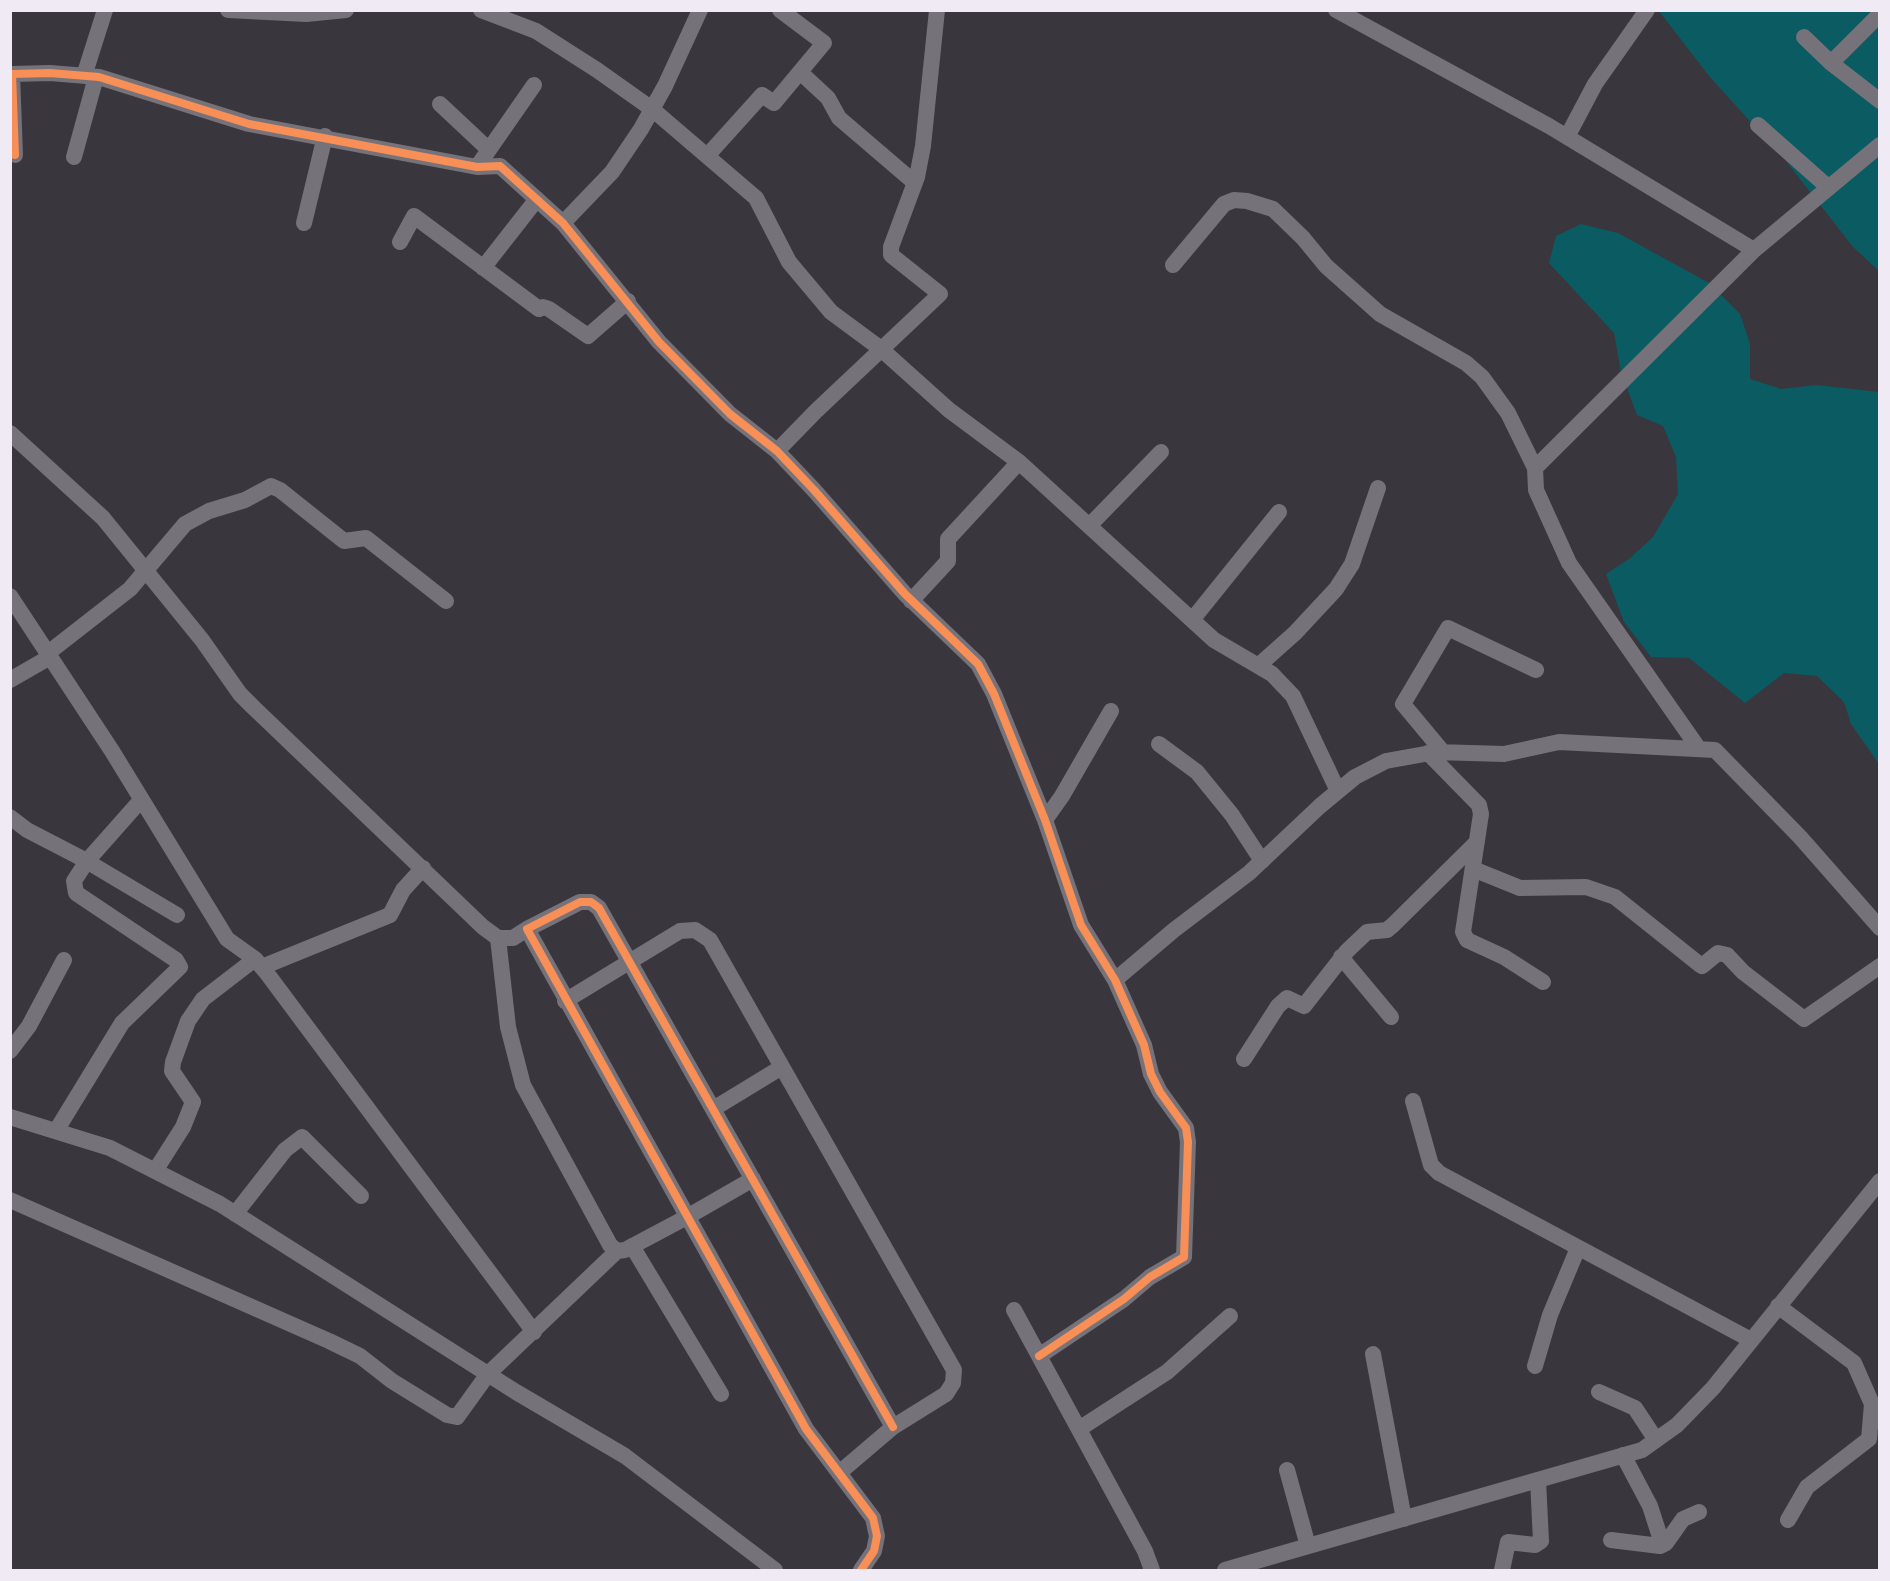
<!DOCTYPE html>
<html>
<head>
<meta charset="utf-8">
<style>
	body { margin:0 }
	#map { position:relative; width:1890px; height:1581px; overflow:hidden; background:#3a363e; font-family:"IBM Plex Sans",sans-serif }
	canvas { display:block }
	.frame { position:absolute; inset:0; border:12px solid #efeaf3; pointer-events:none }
</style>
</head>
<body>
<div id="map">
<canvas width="1890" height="1581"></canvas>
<div class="frame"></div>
</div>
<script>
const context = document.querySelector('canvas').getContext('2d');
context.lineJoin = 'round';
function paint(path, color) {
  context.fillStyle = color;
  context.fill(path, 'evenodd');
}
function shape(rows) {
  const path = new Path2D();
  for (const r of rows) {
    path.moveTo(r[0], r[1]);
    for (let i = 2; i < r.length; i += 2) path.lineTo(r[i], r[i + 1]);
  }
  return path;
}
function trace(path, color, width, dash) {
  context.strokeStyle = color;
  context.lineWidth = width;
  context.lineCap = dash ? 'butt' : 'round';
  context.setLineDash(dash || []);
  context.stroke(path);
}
const water = shape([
	[1659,11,1879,11,1879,271,1853,247,1786,161,1709,76],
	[1581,224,1618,233,1709,283,1740,314,1750,344,1750,379,1781,389,1817,385,1879,392,1879,764,1851,724,1844,702,1817,676,1784,673,1745,703,1689,658,1651,657,1624,622,1606,574,1629,559,1653,537,1678,494,1676,457,1663,426,1637,415,1621,372,1614,333,1549,263,1556,236]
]);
const street = shape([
	[228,10,306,14,346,10],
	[481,10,536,31,597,70,652,109,756,198,789,262,831,312,881,349,949,410,1019,462,1214,640,1272,674,1293,696,1338,791],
	[1336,10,1549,126,1754,250],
	[1804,37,1831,63,1880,101],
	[1831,63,1880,14],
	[800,72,828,98,839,118,915,183],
	[84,76,105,10],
	[440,104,488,149],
	[1758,125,1829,188],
	[1567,137,1595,84,1647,10],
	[15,155,12,74,50,73,99,77,249,124,477,167,500,166,563,223,659,342,730,414,777,451,814,490,905,594,978,664,994,694,1045,820,1081,925,1115,980,1144,1045,1151,1074,1160,1092,1186,1128,1188,1142,1184,1257,1150,1277,1124,1299,1039,1356],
	[707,156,762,95,774,103,824,43,780,10],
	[74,157,96,77],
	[477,167,534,85],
	[304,223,325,136],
	[563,223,612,172,641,129,665,86,700,10],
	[400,242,414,216,539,309,543,307,549,309,588,336,628,301],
	[1173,265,1224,204,1234,200,1247,201,1273,209,1303,238,1326,266,1380,314,1466,363,1482,377,1508,413,1535,468],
	[483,268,537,199],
	[10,433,103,518,202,640,240,694,253,707,483,927,498,938,513,938,527,929],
	[777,451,816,411,940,294,891,255,891,247,917,177,923,146,937,10],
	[1089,526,1161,452],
	[10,596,112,751,227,939,255,959,266,972,534,1332],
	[911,601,948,561,948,539,1019,462],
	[1192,620,1279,512],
	[48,653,130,589,185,524,209,511,245,500,271,486,280,490,344,541,366,538,446,601],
	[1258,666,1295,633,1336,589,1352,564,1378,488],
	[10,680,50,657],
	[1159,744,1197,772,1232,815,1262,861],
	[1699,749,1569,563,1536,490,1535,468,1754,250,1880,145],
	[1443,752,1403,704,1448,628,1536,670],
	[1428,753,1479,805,1481,814,1463,932,1467,940,1504,957,1543,982],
	[10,817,27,830,83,859,177,915],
	[1045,820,1062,796,1111,711],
	[1473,869,1520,888,1586,887,1615,897,1699,964,1702,966,1718,953,1727,955,1743,972,1804,1019,1880,966],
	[498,938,508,1027,523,1085,610,1245,617,1251],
	[1341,957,1391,1017],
	[262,967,390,915,403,890,423,868],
	[1115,980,1174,930,1249,873,1320,806,1355,777,1386,761,1436,752,1504,754,1559,742,1715,750,1800,837,1880,928],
	[565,1001,680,931,695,930,710,940,954,1370,953,1383,946,1394,893,1427,839,1473],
	[10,1051,29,1026,64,960],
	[1244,1059,1278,1006,1287,998,1304,1006,1347,951,1367,932,1387,930,1393,925,1477,842],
	[1413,1101,1431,1165,1439,1173,1751,1340],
	[713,1109,782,1067],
	[10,1117,110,1148,220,1204,516,1392,625,1456,775,1570],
	[56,1131,122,1023,180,967,176,960,76,893,74,881,87,861,141,800],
	[155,1171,183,1127,193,1102,172,1071,173,1062,188,1021,203,999,255,959],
	[10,1200,329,1341,360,1356,392,1381,447,1415,457,1417,488,1374,617,1251,625,1250,687,1217,753,1179],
	[235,1214,285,1150,302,1137,361,1196],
	[632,1246,721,1394],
	[1778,1306,1854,1363,1872,1404,1869,1439,1807,1487,1788,1520],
	[1014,1310,1145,1551,1152,1570],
	[1373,1354,1404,1519],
	[1535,1366,1550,1315,1578,1248],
	[1599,1392,1635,1408,1656,1440],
	[1079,1429,1167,1372,1230,1316],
	[1623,1455,1650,1506,1660,1537,1660,1546],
	[1287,1470,1308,1546],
	[1611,1540,1660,1546,1666,1543,1683,1519,1699,1512],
	[861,1570,874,1551,877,1536,873,1518,806,1429,527,929,580,902,591,902,599,908,893,1427],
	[1225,1570,1642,1450,1677,1425,1713,1388,1880,1181],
	[1502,1570,1508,1542,1535,1545,1541,1541,1538,1480]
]);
const cycleway = shape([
	[15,155,12,74,50,73,99,77,249,124,477,167,500,166,563,223,659,342,730,414,777,451,814,490,905,594,978,664,994,694,1045,820,1081,925,1115,980,1144,1045,1151,1074,1160,1092,1186,1128,1188,1142,1184,1257,1150,1277,1124,1299,1039,1356],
	[861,1570,874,1551,877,1536,873,1518,806,1429,527,929,580,902,591,902,599,908,893,1427]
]);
paint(water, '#0b5b62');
trace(street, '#767279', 16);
trace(cycleway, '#f78f57', 8);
</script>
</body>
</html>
